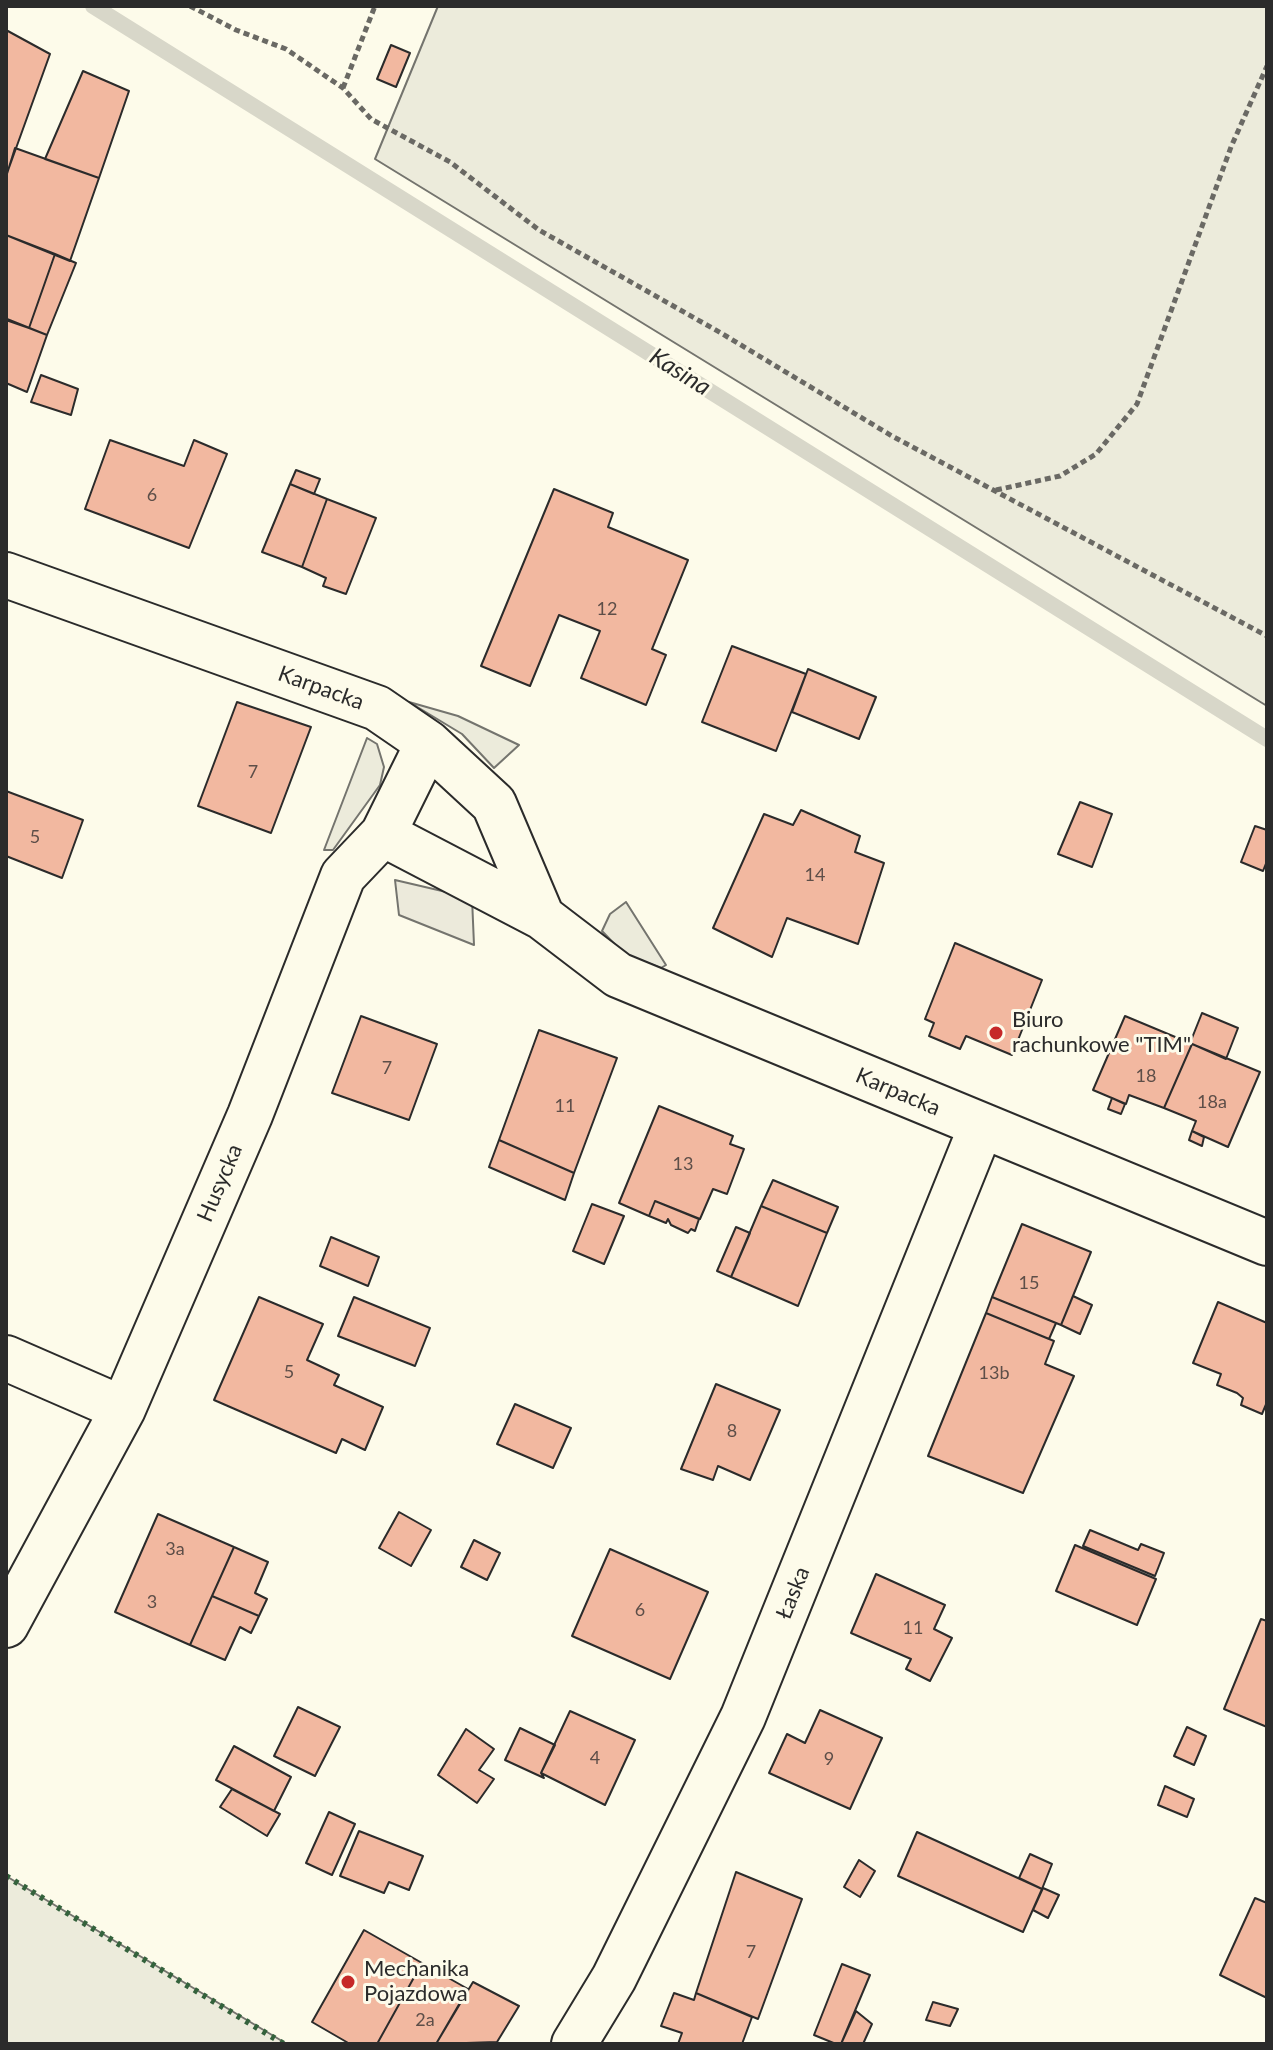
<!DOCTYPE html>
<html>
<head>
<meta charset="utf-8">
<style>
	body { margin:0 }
	#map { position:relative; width:1273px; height:2050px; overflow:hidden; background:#fdfbea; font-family:Lato,sans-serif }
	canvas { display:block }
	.frame { position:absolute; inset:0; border:8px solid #2b2b2b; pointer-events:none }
</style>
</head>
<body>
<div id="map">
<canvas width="1273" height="2050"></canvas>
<div class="frame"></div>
</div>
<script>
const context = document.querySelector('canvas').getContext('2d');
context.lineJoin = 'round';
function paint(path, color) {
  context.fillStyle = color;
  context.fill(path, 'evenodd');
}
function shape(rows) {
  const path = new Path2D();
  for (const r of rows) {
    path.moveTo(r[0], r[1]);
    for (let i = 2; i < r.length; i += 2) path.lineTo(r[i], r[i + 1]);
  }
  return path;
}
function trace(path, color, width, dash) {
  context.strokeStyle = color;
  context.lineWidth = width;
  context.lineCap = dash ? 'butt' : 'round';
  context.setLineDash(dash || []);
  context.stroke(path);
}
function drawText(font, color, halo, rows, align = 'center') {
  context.font = font + ' Lato,sans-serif';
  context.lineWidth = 6;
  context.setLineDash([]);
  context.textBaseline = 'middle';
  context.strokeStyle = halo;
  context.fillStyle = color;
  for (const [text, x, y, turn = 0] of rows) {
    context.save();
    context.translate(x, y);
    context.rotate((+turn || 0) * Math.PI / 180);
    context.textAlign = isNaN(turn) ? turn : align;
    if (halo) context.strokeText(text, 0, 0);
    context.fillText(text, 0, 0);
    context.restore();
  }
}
const green = shape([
	[438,6,1267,6,1267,706,375,159,438,6],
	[409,702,458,716,519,745,494,768,462,734,409,702],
	[367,738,377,744,384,767,380,785,333,850,324,850,367,738],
	[626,902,666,965,661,968,624,954,602,931,610,914,626,902],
	[6,1876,287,2044,6,2044,6,1876]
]);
const parking = shape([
	[395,880,472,898,474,945,399,915,395,880]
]);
const stream = shape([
	[93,6,1267,739]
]);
const building = shape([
	[6,30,50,54,6,176,6,30],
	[391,45,410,53,396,87,377,79,391,45],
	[83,71,129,91,99,178,45,159,83,71],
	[15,148,99,178,70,261,6,235,6,177,15,148],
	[6,235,55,254,29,328,6,320,6,235],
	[55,254,76,263,47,335,29,328,55,254],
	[7,319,47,335,27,392,6,383,7,319],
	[41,375,78,389,71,415,31,402,41,375],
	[110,440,184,466,194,440,227,454,189,548,85,509,110,440],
	[296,470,320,479,314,494,290,484,296,470],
	[290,484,327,499,302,567,262,552,290,484],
	[554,489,613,513,608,527,688,560,652,649,666,655,646,705,581,678,600,631,559,615,530,686,481,666,554,489],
	[327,499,376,518,346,594,323,586,326,578,302,567,327,499],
	[732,646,806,674,776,751,702,722,732,646],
	[808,669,876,697,859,739,792,712,808,669],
	[237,702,311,727,271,833,198,806,237,702],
	[6,791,83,820,62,878,6,856,6,791],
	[1080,802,1112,814,1092,867,1058,854,1080,802],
	[801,810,860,836,855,852,884,863,858,944,787,918,772,957,713,928,764,814,793,825,801,810],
	[1255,826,1267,830,1267,861,1263,871,1241,862,1255,826],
	[955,943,1042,980,1012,1055,966,1036,960,1049,929,1036,934,1023,925,1019,955,943],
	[1202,1013,1238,1028,1226,1059,1190,1043,1202,1013],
	[361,1016,437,1044,409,1120,332,1093,361,1016],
	[1125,1016,1192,1044,1164,1108,1129,1095,1126,1104,1093,1090,1125,1016],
	[539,1030,617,1058,574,1173,499,1140,539,1030],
	[1192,1044,1260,1072,1228,1147,1192,1131,1196,1121,1164,1108,1192,1044],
	[1112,1098,1125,1104,1121,1114,1108,1109,1112,1098],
	[659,1106,733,1136,730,1144,744,1149,727,1194,713,1189,700,1219,655,1201,649,1216,619,1203,659,1106],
	[1192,1131,1204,1137,1202,1146,1189,1140,1192,1131],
	[499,1140,574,1173,565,1200,489,1167,499,1140],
	[773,1180,838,1207,827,1233,761,1206,773,1180],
	[655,1201,699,1219,695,1231,691,1229,688,1233,671,1225,668,1219,666,1223,649,1216,655,1201],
	[592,1204,624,1216,604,1264,573,1251,592,1204],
	[761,1206,827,1233,798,1306,731,1277,761,1206],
	[1022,1224,1091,1252,1061,1325,992,1297,1022,1224],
	[736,1227,750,1233,731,1277,717,1271,736,1227],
	[331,1237,379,1257,368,1286,320,1266,331,1237],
	[1073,1296,1092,1305,1080,1334,1061,1325,1073,1296],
	[259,1297,323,1324,307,1360,339,1375,334,1385,383,1407,365,1450,342,1439,336,1453,214,1400,259,1297],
	[354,1297,430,1328,415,1366,338,1336,354,1297],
	[992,1297,1056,1323,1049,1339,986,1313,992,1297],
	[1218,1302,1267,1323,1267,1402,1262,1414,1241,1405,1243,1398,1237,1393,1217,1385,1221,1374,1193,1363,1218,1302],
	[986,1313,1054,1341,1045,1364,1074,1376,1023,1493,928,1456,986,1313],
	[716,1384,780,1410,750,1480,718,1466,713,1480,681,1469,716,1384],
	[515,1404,571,1428,553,1468,497,1444,515,1404],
	[399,1512,431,1530,411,1566,379,1548,399,1512],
	[158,1514,234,1547,190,1645,115,1612,158,1514],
	[1090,1530,1138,1550,1141,1544,1164,1553,1155,1576,1083,1546,1090,1530],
	[474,1540,500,1553,487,1580,461,1567,474,1540],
	[1075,1545,1156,1579,1137,1625,1056,1591,1075,1545],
	[234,1547,268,1562,255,1593,267,1599,259,1616,212,1596,234,1547],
	[610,1549,708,1592,670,1679,572,1636,610,1549],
	[876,1574,945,1605,934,1629,952,1638,930,1681,906,1669,911,1659,851,1633,876,1574],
	[212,1596,259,1616,251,1633,240,1627,225,1660,190,1645,212,1596],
	[1261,1619,1267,1621,1267,1727,1224,1709,1261,1619],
	[298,1707,340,1727,315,1776,274,1756,298,1707],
	[820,1710,882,1738,850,1809,769,1773,787,1734,805,1743,820,1710],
	[570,1711,635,1740,605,1805,541,1773,570,1711],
	[1187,1727,1206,1736,1194,1765,1174,1756,1187,1727],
	[520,1728,555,1745,541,1773,544,1778,505,1760,520,1728],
	[466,1729,494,1749,479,1770,494,1779,477,1803,438,1775,466,1729],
	[234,1746,291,1777,274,1811,216,1780,234,1746],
	[1165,1786,1194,1799,1187,1817,1158,1805,1165,1786],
	[232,1789,280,1814,267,1836,220,1807,232,1789],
	[329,1812,355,1824,332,1875,306,1863,329,1812],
	[359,1831,423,1856,409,1890,389,1882,384,1893,340,1876,359,1831],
	[917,1832,1042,1889,1023,1932,898,1876,917,1832],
	[1030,1854,1052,1864,1042,1889,1019,1878,1030,1854],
	[859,1860,875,1871,860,1897,844,1887,859,1860],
	[736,1872,802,1899,758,2019,696,1993,736,1872],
	[1043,1888,1059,1895,1048,1918,1033,1910,1043,1888],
	[1255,1898,1267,1903,1267,1998,1220,1975,1255,1898],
	[364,1930,422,1963,377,2044,350,2044,312,2022,364,1930],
	[422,1963,468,1989,436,2044,377,2044,422,1963],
	[842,1964,870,1975,841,2044,836,2044,814,2035,842,1964],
	[473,1982,519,2006,497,2042,436,2044,473,1982],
	[674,1993,694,2000,696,1993,752,2017,742,2044,678,2044,682,2033,661,2026,674,1993],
	[933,2002,958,2009,950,2026,926,2020,933,2002],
	[856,2011,872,2024,863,2044,841,2044,856,2011]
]);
const path = shape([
	[190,6,236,30,286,49,343,88,371,119,450,162,539,230,721,333,892,436,1267,636],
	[343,88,375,6],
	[996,490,1060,476,1096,454,1137,404,1231,147,1267,66]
]);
const street = shape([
	[6,575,377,708,428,743,494,804,542,917,618,975,1267,1243],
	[383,834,542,917],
	[6,1358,123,1409],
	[6,1625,123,1409,250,1115,343,876,383,834,428,743],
	[574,2044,614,1978,743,1717,981,1127]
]);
const hedge = shape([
	[6,1876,284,2044]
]);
const markers = [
	[996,1033,8,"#c62828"],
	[348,1982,8,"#c62828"]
];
const numberNames = [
	["6",152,495],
	["12",607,609],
	["7",253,772],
	["5",35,837],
	["14",815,875],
	["7",387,1068],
	["18",1146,1076],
	["18a",1212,1102],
	["11",565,1106],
	["13",683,1164],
	["15",1029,1283],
	["5",289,1372],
	["13b",994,1373],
	["8",732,1431],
	["3a",175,1549],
	["3",152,1602],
	["6",640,1610],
	["11",913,1628],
	["4",595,1758],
	["9",829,1759],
	["7",751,1952],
	["2a",425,2020]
];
const streetNames = [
	["Karpacka",321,688,20],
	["Karpacka",898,1092,23],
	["Husycka",220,1183,-67],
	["Łaska",793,1593,-68]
];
const poiNames = [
	["Biuro",1012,1020],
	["rachunkowe \"TIM\"",1012,1045],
	["Mechanika",364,1969],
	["Pojazdowa",364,1994]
];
const waterNames = [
	["Kasina",680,372,32]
];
paint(green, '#ecebdb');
trace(green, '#74746e', 2);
paint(parking, '#eceadb');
trace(parking, '#74746e', 2);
trace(stream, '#d8d7c9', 16);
paint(building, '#f2b8a0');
trace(building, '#2b2b2b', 2);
trace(street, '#2b2b2b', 48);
trace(path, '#6a6964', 5, [6, 4]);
trace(street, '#fdfbea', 44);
trace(hedge, '#34623c', 6, [4, 6]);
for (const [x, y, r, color] of markers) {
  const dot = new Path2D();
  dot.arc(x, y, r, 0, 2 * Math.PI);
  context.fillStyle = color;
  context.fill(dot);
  trace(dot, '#fdfbea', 3);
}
drawText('18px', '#5d4e48', null, numberNames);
drawText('22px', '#2b2b2b', '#fdfbea', streetNames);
drawText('22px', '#2b2b2b', '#fdfbea', poiNames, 'left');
drawText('italic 24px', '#2b2b2b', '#fdfbea', waterNames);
</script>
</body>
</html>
